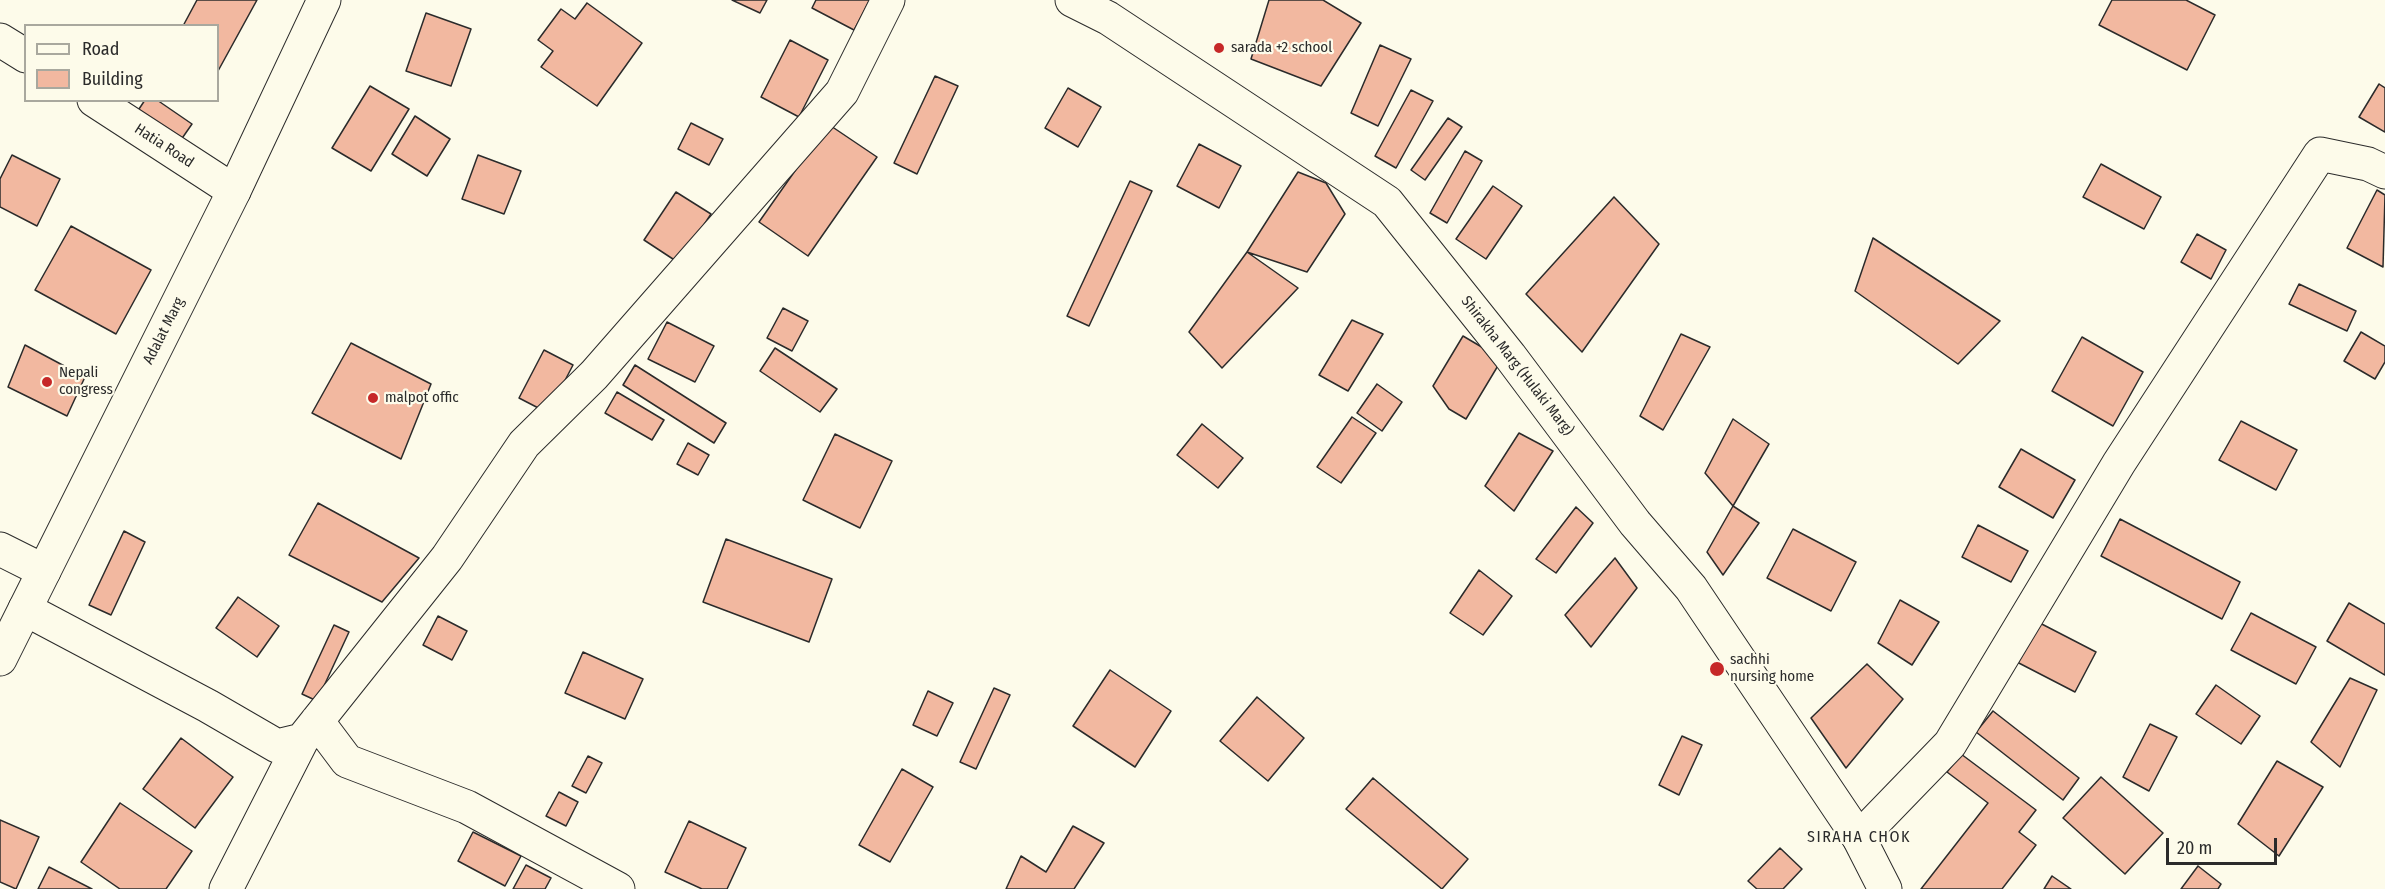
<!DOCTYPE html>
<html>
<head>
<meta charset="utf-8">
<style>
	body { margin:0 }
	#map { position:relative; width:2385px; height:889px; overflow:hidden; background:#fdfbea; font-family:"Fira Sans Condensed",sans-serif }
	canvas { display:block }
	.legend { position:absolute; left:24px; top:24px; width:195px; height:78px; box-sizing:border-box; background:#fdfbea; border:2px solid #a9a89e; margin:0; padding:8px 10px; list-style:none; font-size:18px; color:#2b2b2b }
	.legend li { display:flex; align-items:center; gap:12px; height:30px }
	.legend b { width:30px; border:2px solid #a9a89e }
	.scale { position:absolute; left:2166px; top:838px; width:111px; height:27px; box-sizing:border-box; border:3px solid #2b2b2b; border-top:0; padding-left:8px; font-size:18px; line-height:21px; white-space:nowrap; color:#2b2b2b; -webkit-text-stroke:4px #fdfbea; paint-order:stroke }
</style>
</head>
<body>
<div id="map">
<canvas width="2385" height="889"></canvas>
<ul class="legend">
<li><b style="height:8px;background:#fdfbea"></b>Road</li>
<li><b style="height:16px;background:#f2b8a0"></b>Building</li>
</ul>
<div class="scale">20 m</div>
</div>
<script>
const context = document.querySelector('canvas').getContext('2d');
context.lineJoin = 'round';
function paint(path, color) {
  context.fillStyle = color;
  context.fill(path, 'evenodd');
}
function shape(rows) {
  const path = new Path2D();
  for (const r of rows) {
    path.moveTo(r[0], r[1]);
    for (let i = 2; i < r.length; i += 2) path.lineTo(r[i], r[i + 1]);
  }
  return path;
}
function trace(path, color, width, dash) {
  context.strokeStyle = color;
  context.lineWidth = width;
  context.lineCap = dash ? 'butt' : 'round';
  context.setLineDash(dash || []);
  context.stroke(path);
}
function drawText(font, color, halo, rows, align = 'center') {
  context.font = font + ' "Fira Sans Condensed",sans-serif';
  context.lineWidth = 4.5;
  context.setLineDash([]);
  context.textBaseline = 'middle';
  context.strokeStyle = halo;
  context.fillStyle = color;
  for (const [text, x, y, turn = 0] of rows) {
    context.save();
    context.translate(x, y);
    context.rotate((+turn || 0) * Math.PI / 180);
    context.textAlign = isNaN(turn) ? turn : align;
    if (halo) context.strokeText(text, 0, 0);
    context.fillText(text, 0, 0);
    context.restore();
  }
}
const building = shape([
	[197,0,257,0,218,71,218,26,183,26,197,0],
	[732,0,767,0,760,13,732,0],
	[816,0,870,0,854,30,812,8,816,0],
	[1269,0,1323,0,1361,23,1321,86,1251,59,1269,0],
	[2112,0,2186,0,2215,15,2187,70,2099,25,2112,0],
	[587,3,642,43,597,106,541,67,553,51,538,40,561,9,575,19,587,3],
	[426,13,471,29,451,86,406,71,426,13],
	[790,40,828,60,799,117,761,97,790,40],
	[1380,45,1411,59,1378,126,1351,113,1380,45],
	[935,76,958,86,917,174,894,163,935,76],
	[2379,84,2385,88,2385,132,2359,117,2379,84],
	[370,86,409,109,371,171,332,148,370,86],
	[1068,88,1101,107,1078,147,1045,128,1068,88],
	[1411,90,1433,101,1396,168,1375,156,1411,90],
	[145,100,157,100,192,124,176,147,133,118,145,100],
	[415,116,450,139,427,176,392,154,415,116],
	[1448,118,1462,127,1425,180,1411,170,1448,118],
	[691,123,723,139,709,165,678,149,691,123],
	[828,124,877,157,808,256,759,222,828,124],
	[1199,144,1241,166,1219,208,1177,186,1199,144],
	[1465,151,1482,161,1447,223,1430,213,1465,151],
	[12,155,60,179,37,226,0,207,0,179,12,155],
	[478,155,521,171,504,214,462,199,478,155],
	[2101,164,2161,197,2144,229,2083,197,2101,164],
	[1298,172,1326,183,1345,214,1307,272,1247,252,1298,172],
	[1130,181,1152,191,1089,326,1067,316,1130,181],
	[1493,186,1522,206,1486,259,1456,239,1493,186],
	[2377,190,2385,195,2383,267,2347,248,2377,190],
	[676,192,711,214,679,263,644,240,676,192],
	[1614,197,1659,244,1582,352,1526,294,1614,197],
	[71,226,151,270,116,334,35,290,71,226],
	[2197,234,2226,250,2211,279,2181,262,2197,234],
	[1873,238,2000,321,1958,364,1855,291,1873,238],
	[1247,252,1298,288,1222,368,1189,332,1247,252],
	[2299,284,2356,311,2347,331,2289,304,2299,284],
	[783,308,808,321,792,351,767,338,783,308],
	[1352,320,1383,334,1348,391,1319,375,1352,320],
	[667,322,714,346,695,382,648,359,667,322],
	[2361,332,2385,346,2385,362,2375,379,2344,361,2361,332],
	[1681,334,1710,347,1663,430,1640,416,1681,334],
	[1463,336,1502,359,1466,419,1449,409,1433,386,1463,336],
	[2082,337,2143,372,2113,426,2052,391,2082,337],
	[351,343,431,384,401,459,312,413,351,343],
	[25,345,85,377,67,416,8,387,25,345],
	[775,348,837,389,820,412,760,371,775,348],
	[544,350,573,365,548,413,519,398,544,350],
	[635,365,726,423,714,443,623,385,635,365],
	[1377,384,1402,402,1382,431,1357,413,1377,384],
	[617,392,664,420,652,440,605,413,617,392],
	[1352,417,1376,433,1341,483,1317,467,1352,417],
	[1733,419,1769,444,1733,506,1705,473,1733,419],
	[2241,421,2297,450,2276,490,2219,460,2241,421],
	[1202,424,1243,458,1218,488,1177,455,1202,424],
	[1519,433,1553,451,1514,511,1485,486,1519,433],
	[835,434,892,461,860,528,803,500,835,434],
	[688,443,709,455,698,475,677,464,688,443],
	[2021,449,2075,480,2053,518,1999,487,2021,449],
	[318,503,419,558,382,602,289,555,318,503],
	[1733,506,1759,523,1723,575,1707,552,1733,506],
	[1576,507,1593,523,1556,573,1536,559,1576,507],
	[2120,519,2240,582,2222,619,2101,556,2120,519],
	[1978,525,2028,551,2011,582,1962,557,1978,525],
	[1793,529,1856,562,1831,611,1767,578,1793,529],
	[124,531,145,542,111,615,89,605,124,531],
	[726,539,832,579,809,642,703,602,726,539],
	[1615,558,1637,588,1591,647,1565,615,1615,558],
	[1479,570,1512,596,1483,635,1450,613,1479,570],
	[238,597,279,626,257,657,216,628,238,597],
	[1900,600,1939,622,1912,665,1878,643,1900,600],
	[2349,603,2385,624,2385,675,2327,641,2349,603],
	[2251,613,2316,647,2296,684,2231,650,2251,613],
	[438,616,467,631,452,660,423,645,438,616],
	[2034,620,2096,652,2075,692,2013,660,2034,620],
	[334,625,349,632,317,701,302,694,334,625],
	[583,652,643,679,625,719,565,693,583,652],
	[1867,664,1903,699,1846,768,1811,718,1867,664],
	[1110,670,1171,711,1135,767,1073,726,1110,670],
	[2350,678,2377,690,2340,767,2311,742,2350,678],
	[2216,685,2260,716,2241,744,2196,714,2216,685],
	[994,688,1010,695,976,769,960,762,994,688],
	[928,691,953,703,937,736,913,725,928,691],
	[1257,697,1304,738,1268,781,1220,741,1257,697],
	[1993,711,2079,778,2063,800,1976,732,1993,711],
	[2150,724,2177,737,2149,791,2123,777,2150,724],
	[1682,736,1702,745,1679,795,1659,785,1682,736],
	[181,738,233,777,195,828,143,789,181,738],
	[1961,754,2036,810,2019,832,2036,845,2002,889,1921,889,1988,803,1947,772,1961,754],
	[588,756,602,763,586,793,572,786,588,756],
	[2277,761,2323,787,2279,856,2238,824,2277,761],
	[902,769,933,787,890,862,859,845,902,769],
	[2101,777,2163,833,2125,874,2063,818,2101,777],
	[1373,778,1468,859,1442,889,1346,809,1373,778],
	[559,792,578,802,566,826,546,816,559,792],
	[120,803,192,851,166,889,120,889,81,862,120,803],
	[0,820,39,837,16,889,0,882,0,820],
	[689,821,746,848,727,889,702,889,665,872,689,821],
	[1073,826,1104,843,1074,889,1006,889,1021,856,1046,872,1073,826],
	[473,832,521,856,505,886,458,861,473,832],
	[1780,848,1802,869,1783,889,1757,889,1748,881,1780,848],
	[526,865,551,878,545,889,513,889,526,865],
	[2198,866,2221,884,2218,889,2181,889,2198,866],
	[49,867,92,889,38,889,49,867],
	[2052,876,2071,889,2044,889,2052,876]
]);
const street = shape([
	[0,40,26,56],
	[94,100,234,191],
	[0,549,44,571],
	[25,609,208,706,277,746,302,740],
	[317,721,347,761,467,807,618,889],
	[226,889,302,740,447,558,524,444,594,375,842,92,888,0]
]);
const secondary = shape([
	[0,659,234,191,324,0],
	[1859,838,1950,744,2119,463,2320,154,2368,164,2385,172]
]);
const primary = shape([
	[1072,0,1108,18,1387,202,1510,356,1635,523,1691,588,1859,838,1885,889]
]);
const markers = [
	[1219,48,6,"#c62828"],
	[47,382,6,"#c62828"],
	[373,398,6,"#c62828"],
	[1717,669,8,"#c62828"]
];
const poiNames = [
	["sarada +2 school",1231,48],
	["Nepali",59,373],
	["congress",59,390],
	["malpot offic",385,398],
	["sachhi",1730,660],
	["nursing home",1730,677]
];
const streetNames = [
	["Hatia Road",164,146,33],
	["Adalat Marg",164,331,-63],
	["Shirakha Marg (Hulaki Marg)",1517,366,52]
];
const neighbourhoodNames = [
	["SIRAHA CHOK",1859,838]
];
paint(building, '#f2b8a0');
trace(building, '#2b2b2b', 1.5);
trace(street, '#2b2b2b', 35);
trace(secondary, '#2b2b2b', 35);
trace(primary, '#2b2b2b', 35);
trace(street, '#fdfbea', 33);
trace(secondary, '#fdfbea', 33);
trace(primary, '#fdfbea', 33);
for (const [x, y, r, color] of markers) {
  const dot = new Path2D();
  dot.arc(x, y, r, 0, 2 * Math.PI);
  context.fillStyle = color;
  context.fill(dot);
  trace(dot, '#fdfbea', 2);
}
drawText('15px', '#2b2b2b', '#fdfbea', poiNames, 'left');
drawText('15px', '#2b2b2b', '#fdfbea', streetNames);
context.letterSpacing = '1.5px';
drawText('16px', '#2b2b2b', '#fdfbea', neighbourhoodNames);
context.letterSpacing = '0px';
</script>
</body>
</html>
